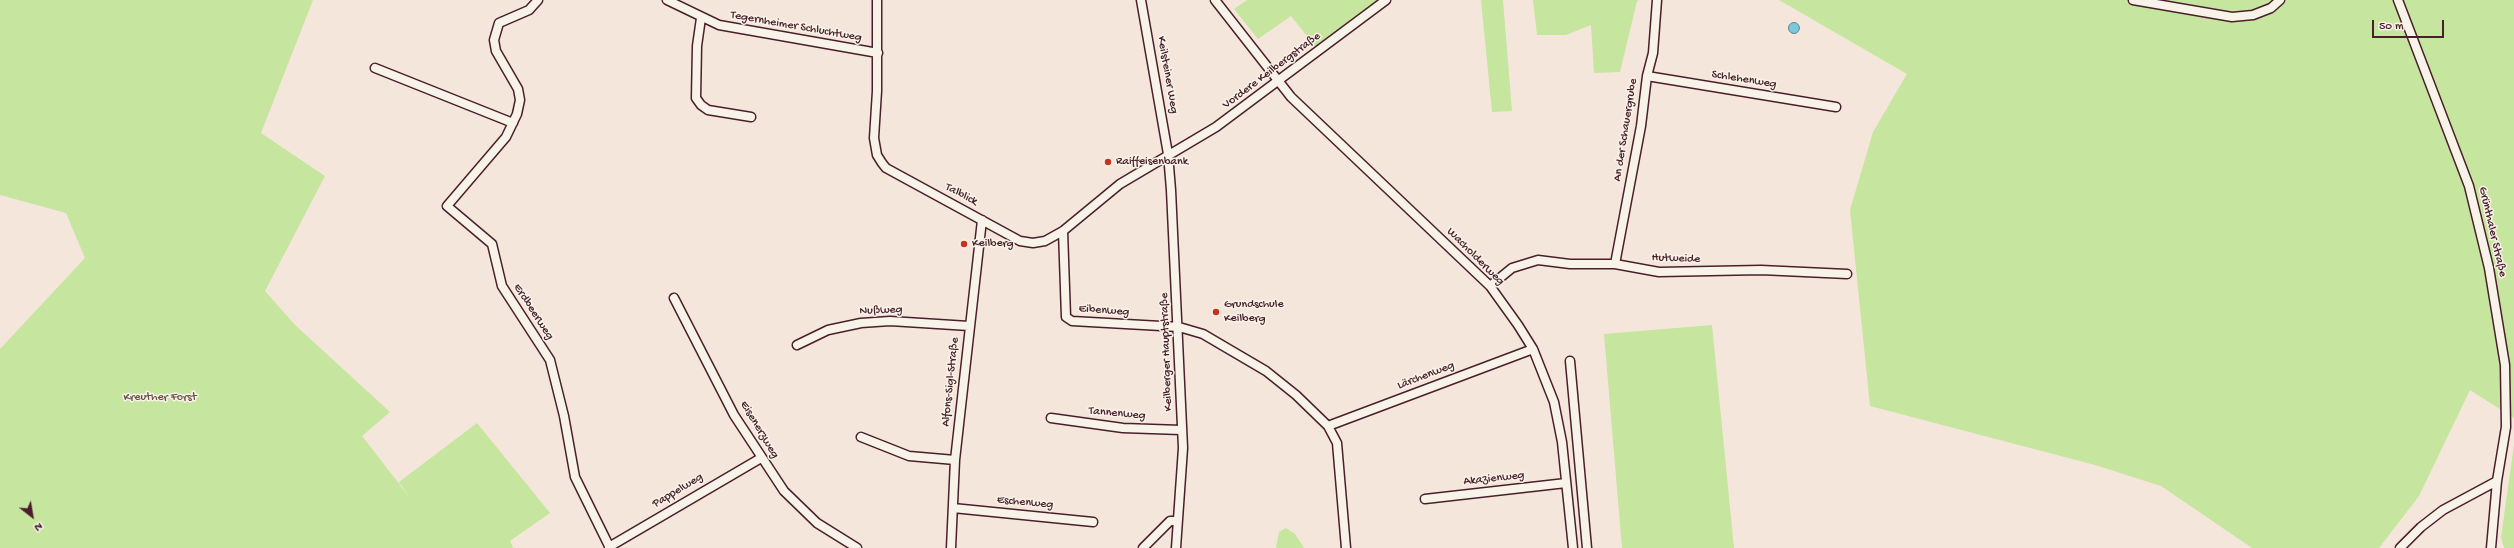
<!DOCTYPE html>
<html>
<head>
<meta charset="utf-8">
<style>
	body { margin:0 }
	#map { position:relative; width:2514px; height:548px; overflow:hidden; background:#f5e6db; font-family:"Gochi Hand",sans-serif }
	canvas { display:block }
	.north { position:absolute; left:12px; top:496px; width:40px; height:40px; -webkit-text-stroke:3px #f7f3e8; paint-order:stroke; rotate:149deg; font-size:11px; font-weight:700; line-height:16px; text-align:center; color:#4a1f2b }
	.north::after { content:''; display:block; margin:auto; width:14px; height:18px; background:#4a1f2b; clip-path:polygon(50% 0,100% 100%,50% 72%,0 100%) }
	.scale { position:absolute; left:2372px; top:20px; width:72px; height:18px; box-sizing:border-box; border:2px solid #4a1f2b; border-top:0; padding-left:5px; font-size:12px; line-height:14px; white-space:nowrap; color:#4a1f2b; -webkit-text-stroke:3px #f7f3e8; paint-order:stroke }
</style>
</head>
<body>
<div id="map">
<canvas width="2514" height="548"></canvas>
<div class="north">N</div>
<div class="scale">50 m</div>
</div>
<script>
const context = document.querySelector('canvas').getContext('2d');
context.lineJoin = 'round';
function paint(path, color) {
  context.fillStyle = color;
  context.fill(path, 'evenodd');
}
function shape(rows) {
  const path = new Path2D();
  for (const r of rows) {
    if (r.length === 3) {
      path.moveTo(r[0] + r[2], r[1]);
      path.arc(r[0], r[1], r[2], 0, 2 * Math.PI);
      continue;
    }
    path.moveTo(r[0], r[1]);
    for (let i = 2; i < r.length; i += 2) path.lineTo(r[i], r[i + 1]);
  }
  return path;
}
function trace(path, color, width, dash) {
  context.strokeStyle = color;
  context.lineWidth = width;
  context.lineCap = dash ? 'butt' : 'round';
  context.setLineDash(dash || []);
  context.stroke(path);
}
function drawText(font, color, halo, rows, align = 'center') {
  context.font = font + ' "Gochi Hand",sans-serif';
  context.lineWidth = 3;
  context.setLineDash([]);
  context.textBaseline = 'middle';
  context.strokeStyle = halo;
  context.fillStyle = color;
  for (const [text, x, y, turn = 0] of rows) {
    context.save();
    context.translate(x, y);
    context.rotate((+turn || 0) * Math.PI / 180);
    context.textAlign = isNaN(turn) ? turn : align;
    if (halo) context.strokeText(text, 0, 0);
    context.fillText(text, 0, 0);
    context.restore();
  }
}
const green = shape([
	[0,0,313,0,261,133,325,176,265,291,295,325,390,412,362,436,411,499,399,482,477,423,550,513,510,541,513,548,0,548,0,349,85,258,66,213,0,195],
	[1247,0,1382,0,1317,49,1291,16,1258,39,1234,9],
	[1481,0,1503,0,1512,111,1492,112],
	[1533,0,1639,0,1637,1,1620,72,1594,73,1591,25,1566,35,1537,35],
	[1779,0,2514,0,2514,418,2470,390,2419,496,2379,548,2252,548,2161,486,2095,465,1870,406,1850,210,1873,132,1907,74],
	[1712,325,1734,548,1622,548,1604,334],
	[2514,445,2514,548,2504,548,2501,537],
	[1286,528,1295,534,1304,548,1276,548,1279,532]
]);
const water = shape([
	[1794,28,5.5]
]);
const street = shape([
	[538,0,529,10,499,23,494,40,496,51,518,89,520,100,517,114,506,137,447,206,492,244,502,286,550,360,564,416,575,477,610,548],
	[667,0,719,25,878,53],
	[877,0,877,91,874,138,877,155,882,163,886,168,1020,241,1033,243,1045,241,1063,231,1120,184,1216,127,1386,0],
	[1141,0,1168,154,1171,190,1183,448,1176,548],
	[1215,0,1291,97,1490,286,1518,325,1533,349,1554,402,1562,442,1573,548],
	[2133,0,2232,17,2253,15,2271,8,2280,0],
	[2398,0,2469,186,2489,268,2505,365,2506,427,2497,481,2491,548],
	[701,18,697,46,696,98,701,105,708,110,751,117],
	[375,68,513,123],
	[1647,76,1836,107],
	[1063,231,1066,317,1072,321,1179,327,1203,334,1266,371,1296,395,1328,426,1337,443,1346,548],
	[1615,264,1641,126,1647,76,1653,53,1657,0],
	[1490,286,1512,268,1538,260,1570,264,1615,264,1659,272,1761,270,1847,274],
	[674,298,734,415,784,491,817,523,857,548],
	[797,345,828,330,861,323,890,321,969,326],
	[1570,361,1587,548],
	[1051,418,1123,428,1181,430],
	[1328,426,1533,349],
	[861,437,909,456,955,460],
	[1425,499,1566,483],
	[953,508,1093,522],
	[609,547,761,458],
	[951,548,955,460,982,220],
	[1143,548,1170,521,1176,521],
	[2400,548,2421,527,2443,510,2497,481]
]);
const markers = [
	[1108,162,4,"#c8321e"],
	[964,244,4,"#c8321e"],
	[1216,312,4,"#c8321e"]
];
const streetNames = [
	["Tegernheimer Schluchtweg",796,27,10],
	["Vordere Keilbergstraße",1272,71,-37],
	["Keilsteiner Weg",1167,75,80],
	["Schlehenweg",1744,80,9],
	["An der Schauergrube",1626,130,-81],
	["Talblick",961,195,28],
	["Grünthaler Straße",2492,232,77],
	["Wacholderweg",1475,257,45],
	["Hutweide",1676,259,2],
	["Nußweg",881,311,-2],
	["Eibenweg",1104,311,4],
	["Erdbeerweg",533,312,57],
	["Keilberger Hauptstraße",1167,352,-92],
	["Lärchenweg",1426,376,-21],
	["Alfons-Sigl-Straße",951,382,-84],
	["Tannenweg",1117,414,5],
	["Eisenerzweg",759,430,59],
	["Akazienweg",1494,479,-6],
	["Pappelweg",678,491,-31],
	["Eschenweg",1025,503,5]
];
const poiNames = [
	["Raiffeisenbank",1116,162],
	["Keilberg",972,244],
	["Grundschule",1224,305],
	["Keilberg",1224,319]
];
const parkNames = [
	["Kreuther Forst",160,398]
];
paint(green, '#c6e59e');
paint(water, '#7ac8d8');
trace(water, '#678493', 1);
trace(street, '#4a1f2b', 11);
trace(street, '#f7f3e8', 8);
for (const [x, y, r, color] of markers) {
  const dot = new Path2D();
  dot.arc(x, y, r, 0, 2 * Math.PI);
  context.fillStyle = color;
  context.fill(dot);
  trace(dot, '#f7f3e8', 1.5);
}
drawText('12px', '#4a1f2b', '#f7f3e8', streetNames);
drawText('12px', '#4a1f2b', '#f7f3e8', poiNames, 'left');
drawText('12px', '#695048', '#f7f3e8', parkNames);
</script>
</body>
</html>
